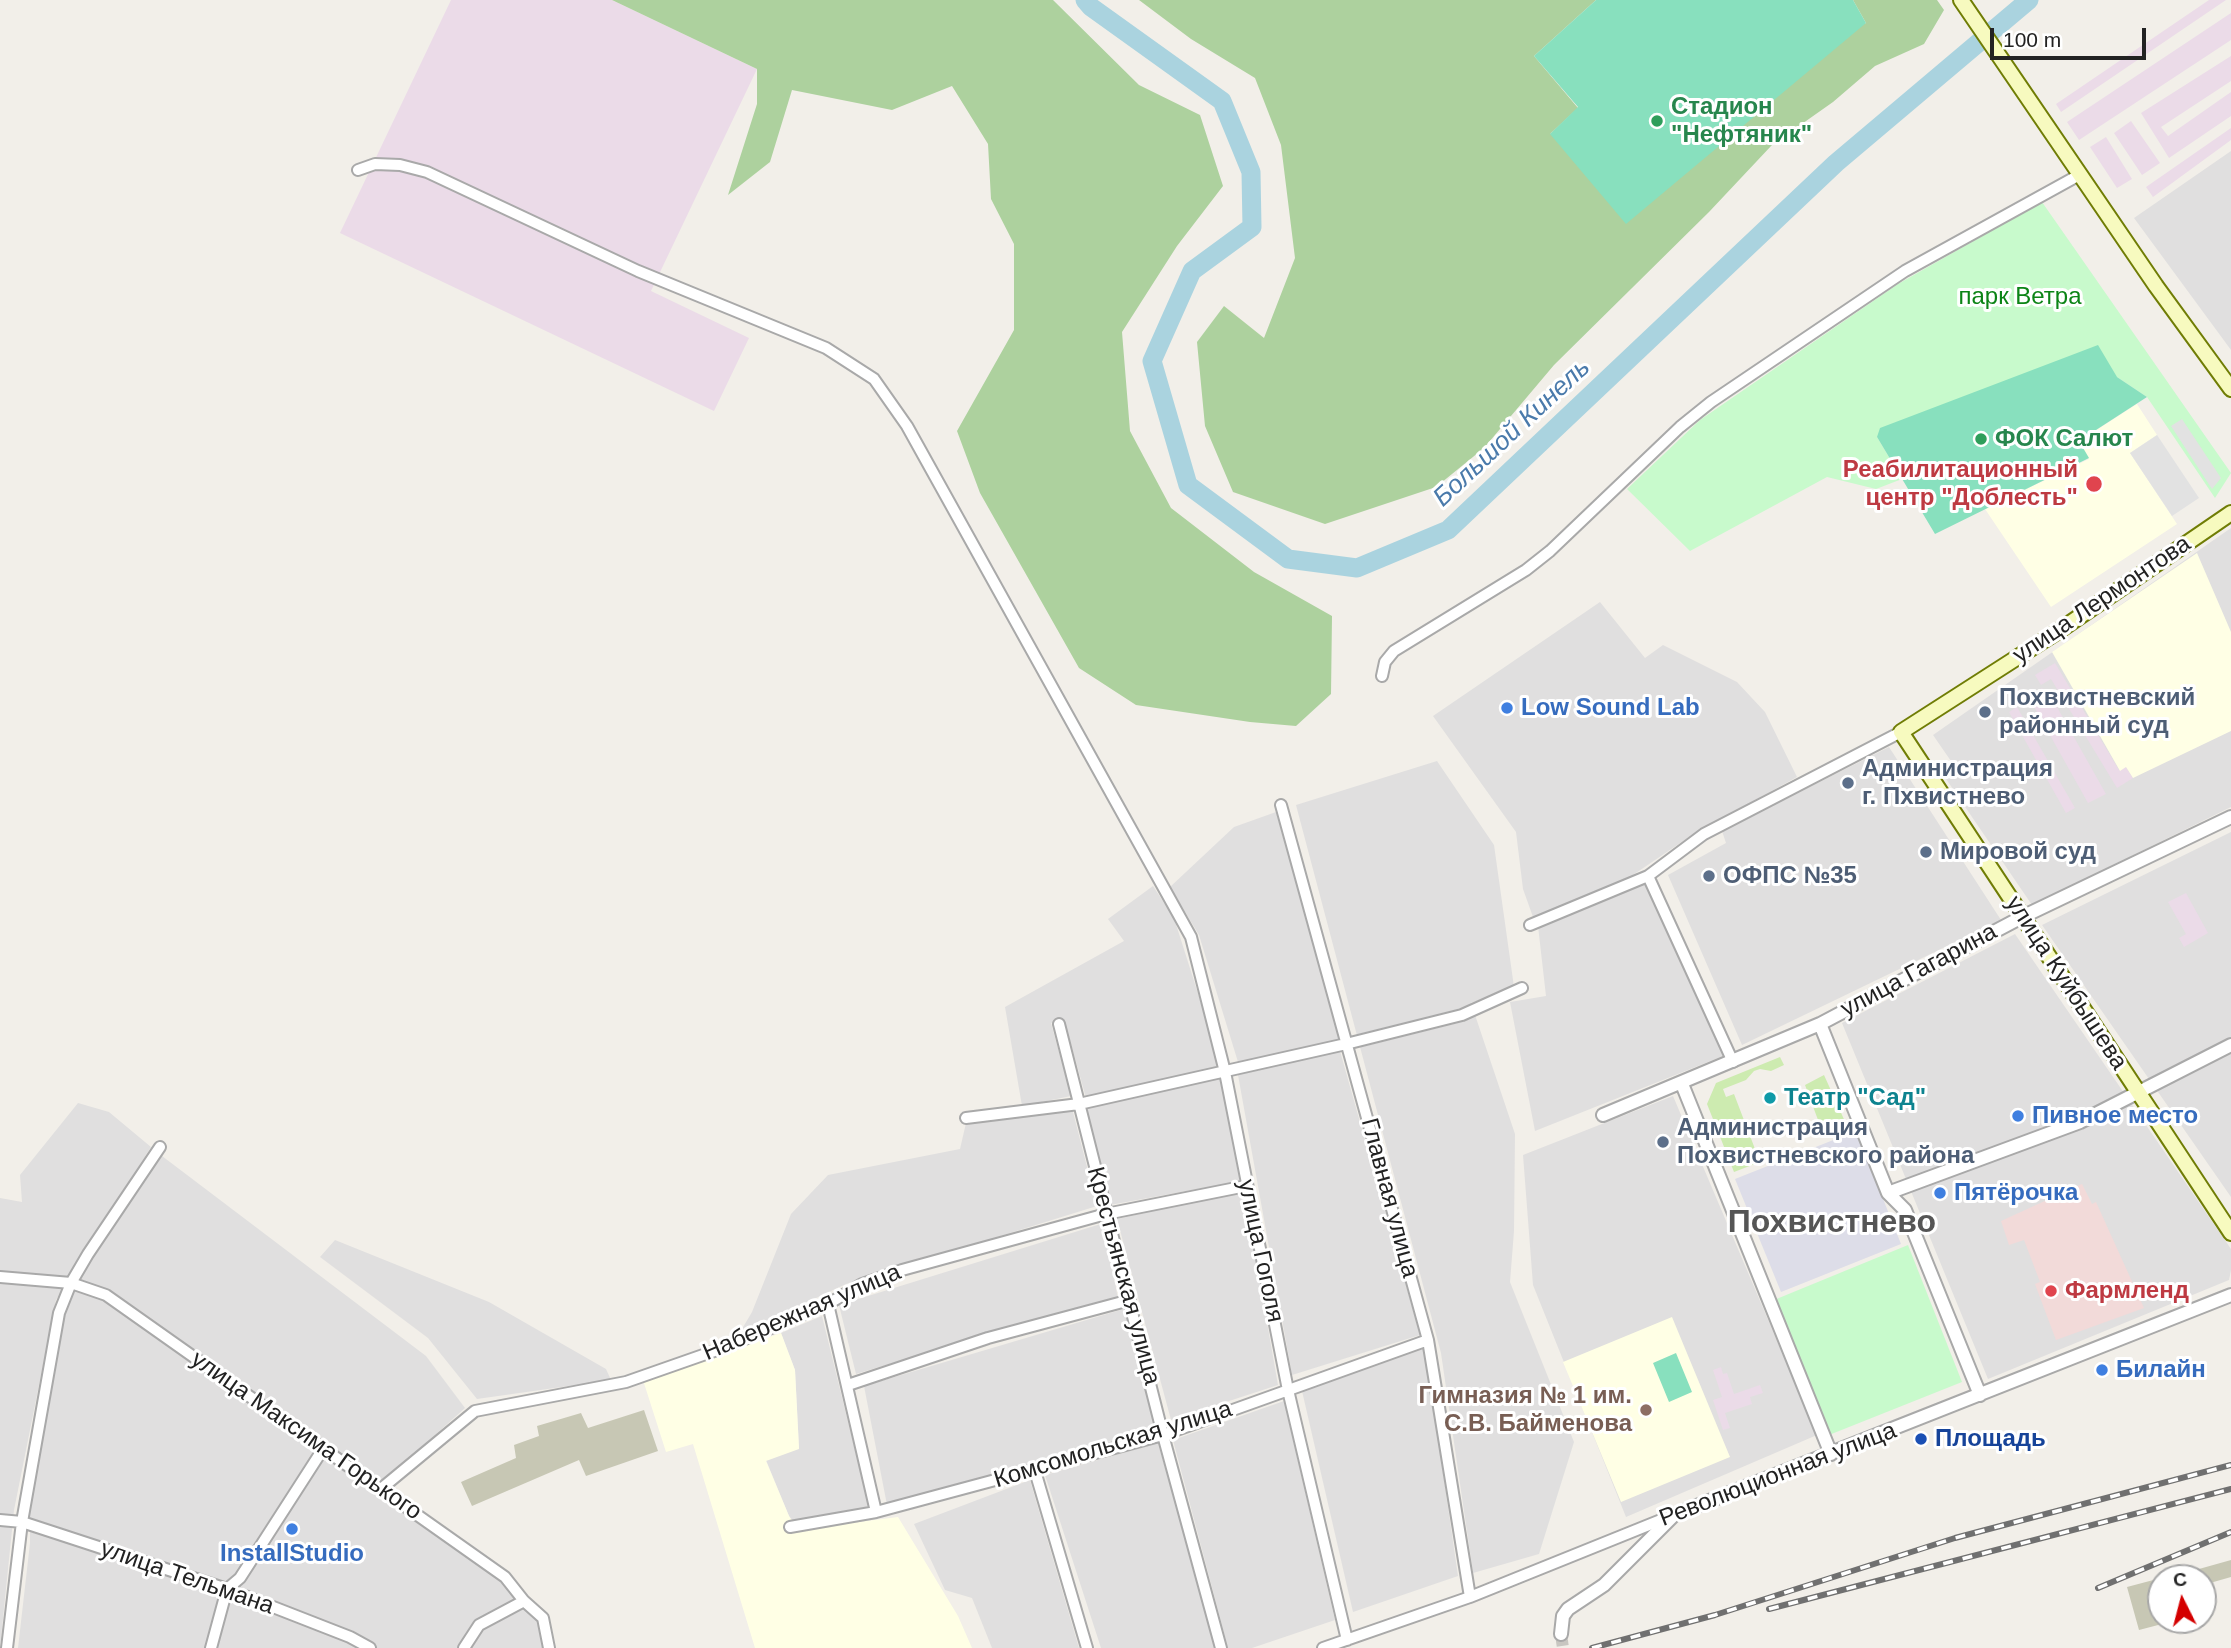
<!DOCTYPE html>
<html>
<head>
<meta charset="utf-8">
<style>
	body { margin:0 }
	#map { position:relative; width:2231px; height:1648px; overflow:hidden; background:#f2efe9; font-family:Arial,sans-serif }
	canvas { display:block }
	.north { position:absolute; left:2147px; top:1564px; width:70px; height:70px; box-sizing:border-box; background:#fff; border:2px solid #a7a7a7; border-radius:50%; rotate:354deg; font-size:19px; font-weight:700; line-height:28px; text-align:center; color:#222 }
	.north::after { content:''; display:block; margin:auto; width:24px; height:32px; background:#d40000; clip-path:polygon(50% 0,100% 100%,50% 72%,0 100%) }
	.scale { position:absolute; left:1990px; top:28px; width:156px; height:32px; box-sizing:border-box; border:4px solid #222; border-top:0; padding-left:9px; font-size:21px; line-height:24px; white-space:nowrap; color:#222; -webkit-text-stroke:5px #fff; paint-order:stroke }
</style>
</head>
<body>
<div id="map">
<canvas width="2231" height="1648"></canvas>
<div class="north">С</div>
<div class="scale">100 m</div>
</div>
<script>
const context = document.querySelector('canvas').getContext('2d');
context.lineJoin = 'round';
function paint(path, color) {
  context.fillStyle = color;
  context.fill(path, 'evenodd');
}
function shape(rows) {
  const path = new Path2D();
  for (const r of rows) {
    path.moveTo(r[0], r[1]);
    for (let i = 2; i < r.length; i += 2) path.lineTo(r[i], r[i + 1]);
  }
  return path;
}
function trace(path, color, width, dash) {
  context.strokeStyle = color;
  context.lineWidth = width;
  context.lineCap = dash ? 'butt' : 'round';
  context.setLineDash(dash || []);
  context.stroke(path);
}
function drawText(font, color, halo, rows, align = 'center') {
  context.font = font + ' Arial,sans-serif';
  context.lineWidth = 6;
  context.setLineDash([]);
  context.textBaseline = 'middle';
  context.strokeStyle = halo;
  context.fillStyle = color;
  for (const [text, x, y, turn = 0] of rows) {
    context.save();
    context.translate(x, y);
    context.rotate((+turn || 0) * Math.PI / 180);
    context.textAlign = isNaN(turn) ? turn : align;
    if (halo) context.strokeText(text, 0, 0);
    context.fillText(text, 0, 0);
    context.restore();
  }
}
const residential = shape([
	[2231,151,2231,350,2134,218],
	[2231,528,2231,807,2032,905,1942,773,1953,764,1933,735],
	[1600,602,1645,658,1663,645,1737,682,1765,712,1797,777,1692,835,1624,881,1533,917,1523,889,1516,832,1433,716],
	[1889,747,2001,920,1742,1045,1668,875,1726,843,1722,831],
	[1437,761,1494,845,1514,987,1471,1003,1515,1134,1514,1231,1510,1282,1574,1442,1539,1554,1473,1573,1441,1353,1296,805],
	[1276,812,1340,1040,1238,1062,1199,935,1170,887,1234,827],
	[2231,832,2231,1197,2042,925],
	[1645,882,1723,1056,1535,1131,1510,1002,1546,996,1538,926],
	[1153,886,1174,918,1202,1006,1218,1068,1086,1098,1064,1019,1051,1023,1071,1096,1022,1106,1005,1007,1124,941,1108,919],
	[2015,934,2231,1249,2231,1270,2229,1280,1988,1379,1842,1023],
	[1340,1051,1420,1335,1292,1375,1238,1075],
	[1222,1075,1241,1181,1110,1205,1096,1156,1085,1107],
	[1673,1096,1817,1435,1626,1517,1533,1285,1523,1155],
	[78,1103,109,1112,151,1147,56,1300,14,1510,0,1648,0,1198,22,1202,20,1175],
	[1072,1108,1097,1206,846,1284,739,1334,752,1312,791,1214,828,1175,960,1149,966,1123],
	[162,1156,426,1356,465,1408,372,1492,500,1578,537,1620,544,1648,18,1648,30,1543,30,1513,65,1307,88,1260],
	[1244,1191,1278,1385,1171,1420,1117,1219],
	[1104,1223,1118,1299,1015,1326,856,1374,839,1305],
	[335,1240,489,1302,606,1369,611,1380,477,1399,428,1338,320,1257],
	[1127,1308,1161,1427,887,1505,864,1386],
	[822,1316,869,1507,795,1523,789,1516,766,1460,799,1448,795,1370,781,1333],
	[1425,1348,1458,1576,1353,1612,1302,1391,1401,1352],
	[1284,1401,1335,1620,1252,1648,1228,1648,1173,1440],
	[1158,1443,1216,1648,1101,1648,1045,1475],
	[1030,1480,1079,1648,992,1648,972,1598,945,1590,914,1524]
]);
const commercial = shape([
	[2082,1184,2092,1204,2096,1202,2144,1308,2056,1340,2035,1284,2040,1282,2024,1240,2009,1245,2001,1221]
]);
const industrial = shape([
	[451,0,612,0,757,69,651,291,749,338,714,411,340,233],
	[2209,0,2226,0,2061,112,2056,104],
	[2231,13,2231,40,2079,140,2067,122],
	[2231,56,2231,81,2161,127,2168,136,2231,92,2231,116,2169,158,2141,113],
	[2131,121,2160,163,2142,175,2114,133],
	[2231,128,2231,140,2153,197,2146,187],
	[2106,137,2132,179,2117,188,2090,147],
	[2055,663,2119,770,2126,767,2133,778,2117,788,2051,679,2041,685,2035,675],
	[2042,688,2045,692,2048,691,2106,794,2088,803,2028,696],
	[2017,707,2075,808,2066,813,2009,712],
	[2186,893,2208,933,2184,947,2179,938,2186,934,2168,902],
	[1721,1367,1723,1374,1727,1373,1734,1394,1760,1385,1763,1393,1750,1397,1752,1404,1725,1413,1730,1428,1723,1430,1713,1400,1722,1397,1713,1370]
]);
const education = shape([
	[2137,404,2157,435,2130,453,2177,524,2051,607,1985,509,2089,459,2078,442],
	[2197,553,2231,632,2231,731,2133,778,2126,767,2120,771,2052,652],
	[1672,1317,1730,1457,1621,1502,1563,1362],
	[781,1333,795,1370,799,1449,766,1461,789,1516,797,1530,898,1517,958,1616,972,1648,755,1648,693,1444,666,1452,643,1380]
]);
const construction = shape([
	[644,1410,658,1451,586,1476,579,1460,472,1506,461,1482,516,1458,514,1445,539,1436,537,1426,581,1413,588,1428],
	[2231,1560,2231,1577,2203,1585,2203,1578,2199,1569],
	[2161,1578,2161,1599,2156,1601,2162,1624,2139,1630,2127,1587]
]);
const grass = shape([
	[1780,1057,1784,1065,1771,1071,1760,1069,1754,1071,1746,1080,1723,1089,1726,1097,1734,1094,1760,1162,1734,1172,1707,1104,1716,1083],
	[1824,1075,1847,1126,1824,1136,1805,1085]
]);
const forest = shape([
	[612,0,1053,0,1139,85,1200,115,1223,186,1177,246,1122,332,1130,431,1171,508,1254,572,1332,616,1331,694,1296,726,1250,722,1136,705,1079,668,980,493,957,431,1014,330,1014,244,991,199,988,144,952,86,892,110,792,90,770,162,728,195,757,104,757,69],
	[1139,0,1596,0,1534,56,1578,108,1550,134,1866,23,1853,0,1937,0,1944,10,1924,44,1875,66,1833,102,1772,145,1709,212,1554,365,1484,448,1436,487,1325,524,1233,492,1205,426,1197,342,1224,306,1264,338,1295,258,1281,145,1255,78,1191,39]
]);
const park = shape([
	[2042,202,2231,473,2215,498,2147,397,2117,377,1877,437,1902,479,1876,489,1827,477,1690,551,1627,489,1700,420,1898,284],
	[1908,1245,1962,1382,1829,1435,1774,1300]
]);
const pitch = shape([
	[1596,0,1853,0,1866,23,1626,224,1550,134,1578,107,1534,56],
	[2098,345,2117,377,2147,397,2079,441,2089,458,1935,534,1877,437,1880,428],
	[1676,1353,1692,1392,1669,1402,1653,1363]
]);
const parking = shape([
	[2182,419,2221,478,2212,489,2171,426],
	[2157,435,2199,498,2172,516,2130,453]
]);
const plaza = shape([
	[1856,1131,1901,1244,1781,1292,1735,1179]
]);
const river = shape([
	[1085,0,1091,7,1222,101,1251,172,1252,227,1192,271,1152,361,1188,485,1288,559,1357,568,1448,530,1836,163,2029,0]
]);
const tertiaryTunnel = shape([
	[1561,1634,1563,1648]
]);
const minor = shape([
	[358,170,375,164,400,165,427,172,638,271,826,348,874,379,907,426,1191,937,1225,1072,1288,1390,1347,1640],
	[1382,676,1385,662,1394,651,1526,570,1550,551,1680,427,1711,402,1905,271,2081,174],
	[1281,805,1428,1340,1470,1597],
	[1648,876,1733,1062],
	[1530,925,1648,876,1704,834,1901,732],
	[1059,1024,1163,1435,1221,1648],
	[966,1118,1079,1104,1346,1044,1462,1015,1522,988],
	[0,1277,71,1283,106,1295,505,1577,524,1601,543,1618,549,1648],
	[828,1304,876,1512],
	[848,1385,988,1338,1130,1300],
	[1035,1471,1087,1648],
	[382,1488,475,1411,626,1382,723,1348,828,1304,862,1284,902,1270,1106,1214,1246,1186],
	[0,1520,22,1522,227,1589,350,1637,370,1648],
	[790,1527,876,1512,1163,1435,1428,1340],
	[7,1648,22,1522,59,1313,71,1283,88,1254,160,1147],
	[211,1648,227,1589,240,1578,323,1449],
	[464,1648,479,1625,524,1601],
	[1323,1648,1470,1597,1671,1516]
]);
const tertiary = shape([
	[1820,1024,1888,1193,1905,1210,1980,1395],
	[1682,1084,1831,1454],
	[1603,1115,1820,1024,2022,917,2231,817],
	[1888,1193,2080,1122,2231,1045],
	[1561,1634,1563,1616,1568,1609,1604,1585,1674,1515,2231,1295]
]);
const secondary = shape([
	[1961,0,2156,286,2231,389],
	[2231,513,2060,630,1901,732,2231,1233]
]);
const rail = shape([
	[2098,1588,2231,1532],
	[1769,1609,2231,1489],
	[1592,1648,1715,1615,1955,1538,2231,1465]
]);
const markers = [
	[1657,121,7,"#2e9e5b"],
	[1981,439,7,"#2e9e5b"],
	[2094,484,9,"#e0444e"],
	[1507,708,7,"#3f7fe0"],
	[1985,712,7,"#5c6f8a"],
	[1848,783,7,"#5c6f8a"],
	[1926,852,7,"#5c6f8a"],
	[1709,876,7,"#5c6f8a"],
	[1770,1098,7,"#0f9aa8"],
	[2018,1116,7,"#3f7fe0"],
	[1663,1142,7,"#5c6f8a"],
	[1940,1193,7,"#3f7fe0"],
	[2051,1291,7,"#e0444e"],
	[2102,1370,7,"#3f7fe0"],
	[1646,1410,7,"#8d6e63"],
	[1921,1439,7,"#1a4fb4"],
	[292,1529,7,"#3f7fe0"]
];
const leisureNames = [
	["Стадион",1671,107],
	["\"Нефтяник\"",1671,135],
	["ФОК Салют",1995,439]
];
const parkNames = [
	["парк Ветра",2020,297]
];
const healthNames = [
	["Реабилитационный",2078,470],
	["центр \"Доблесть\"",2078,498],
	["Фармленд",2065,1291,"left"]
];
const streetNames = [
	["улица Лермонтова",2102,600,-34],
	["улица Гагарина",1919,971,-28],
	["улица Куйбышева",2066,983,57],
	["Главная улица",1389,1198,75],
	["улица Гоголя",1260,1251,78],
	["Крестьянская улица",1123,1276,75],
	["Набережная улица",802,1313,-23],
	["улица Максима Горького",306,1436,35],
	["Комсомольская улица",1113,1445,-17],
	["Революционная улица",1778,1475,-21],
	["улица Тельмана",187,1578,19]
];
const serviceNames = [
	["Похвистневский",1999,698],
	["районный суд",1999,726],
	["Администрация",1862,769],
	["г. Пхвистнево",1862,797],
	["Мировой суд",1940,852],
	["ОФПС №35",1723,876],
	["Администрация",1677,1128],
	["Похвистневского района",1677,1156]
];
const shopNames = [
	["Low Sound Lab",1521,708],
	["Пивное место",2032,1116],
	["Пятёрочка",1954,1193],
	["Билайн",2116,1370],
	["InstallStudio",292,1554,"center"]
];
const cultureNames = [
	["Театр \"Сад\"",1784,1098]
];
const educationNames = [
	["Гимназия № 1 им.",1632,1396],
	["С.В. Байменова",1632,1424]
];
const transitNames = [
	["Площадь",1935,1439]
];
const waterNames = [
	["Большой Кинель",1512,433,-43]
];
const districtNames = [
	["Похвистнево",1832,1223]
];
paint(residential, '#e0dfdf');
paint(commercial, '#f2dad9');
paint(industrial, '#ebdbe8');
paint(education, '#ffffe5');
paint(construction, '#c7c7b4');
paint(grass, '#cdebb0');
paint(forest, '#add19e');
paint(park, '#c8facc');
paint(pitch, '#88e0be');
paint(parking, '#e2e2e2');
paint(plaza, '#dddde8');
trace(river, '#aad3df', 19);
trace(tertiaryTunnel, '#c8c6c1', 12, [12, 6]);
trace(minor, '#a9a9a9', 14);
trace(tertiary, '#a9a9a9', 16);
trace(secondary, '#707d05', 18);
trace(minor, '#fff', 10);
trace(tertiary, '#fff', 12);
trace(secondary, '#f7fabf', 14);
trace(rail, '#707070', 6);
trace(rail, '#fff', 3.5, [10]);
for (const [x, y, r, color] of markers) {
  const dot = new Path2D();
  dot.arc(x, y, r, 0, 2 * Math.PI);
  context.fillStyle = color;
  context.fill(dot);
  trace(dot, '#fff', 2.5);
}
drawText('bold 24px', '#27864d', '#fff', leisureNames, 'left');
drawText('24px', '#0c8416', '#fff', parkNames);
drawText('bold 24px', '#be3a42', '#fff', healthNames, 'right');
drawText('24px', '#222', '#fff', streetNames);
drawText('bold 24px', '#4e5e75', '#fff', serviceNames, 'left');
drawText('bold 24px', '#366cbe', '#fff', shopNames, 'left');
drawText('bold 24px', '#0d838f', '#fff', cultureNames, 'left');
drawText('bold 24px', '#785e54', '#fff', educationNames, 'right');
drawText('bold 24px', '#164399', '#fff', transitNames, 'left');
drawText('italic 26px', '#4a7aab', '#fff', waterNames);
drawText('bold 32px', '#555', '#fff', districtNames);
</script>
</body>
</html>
